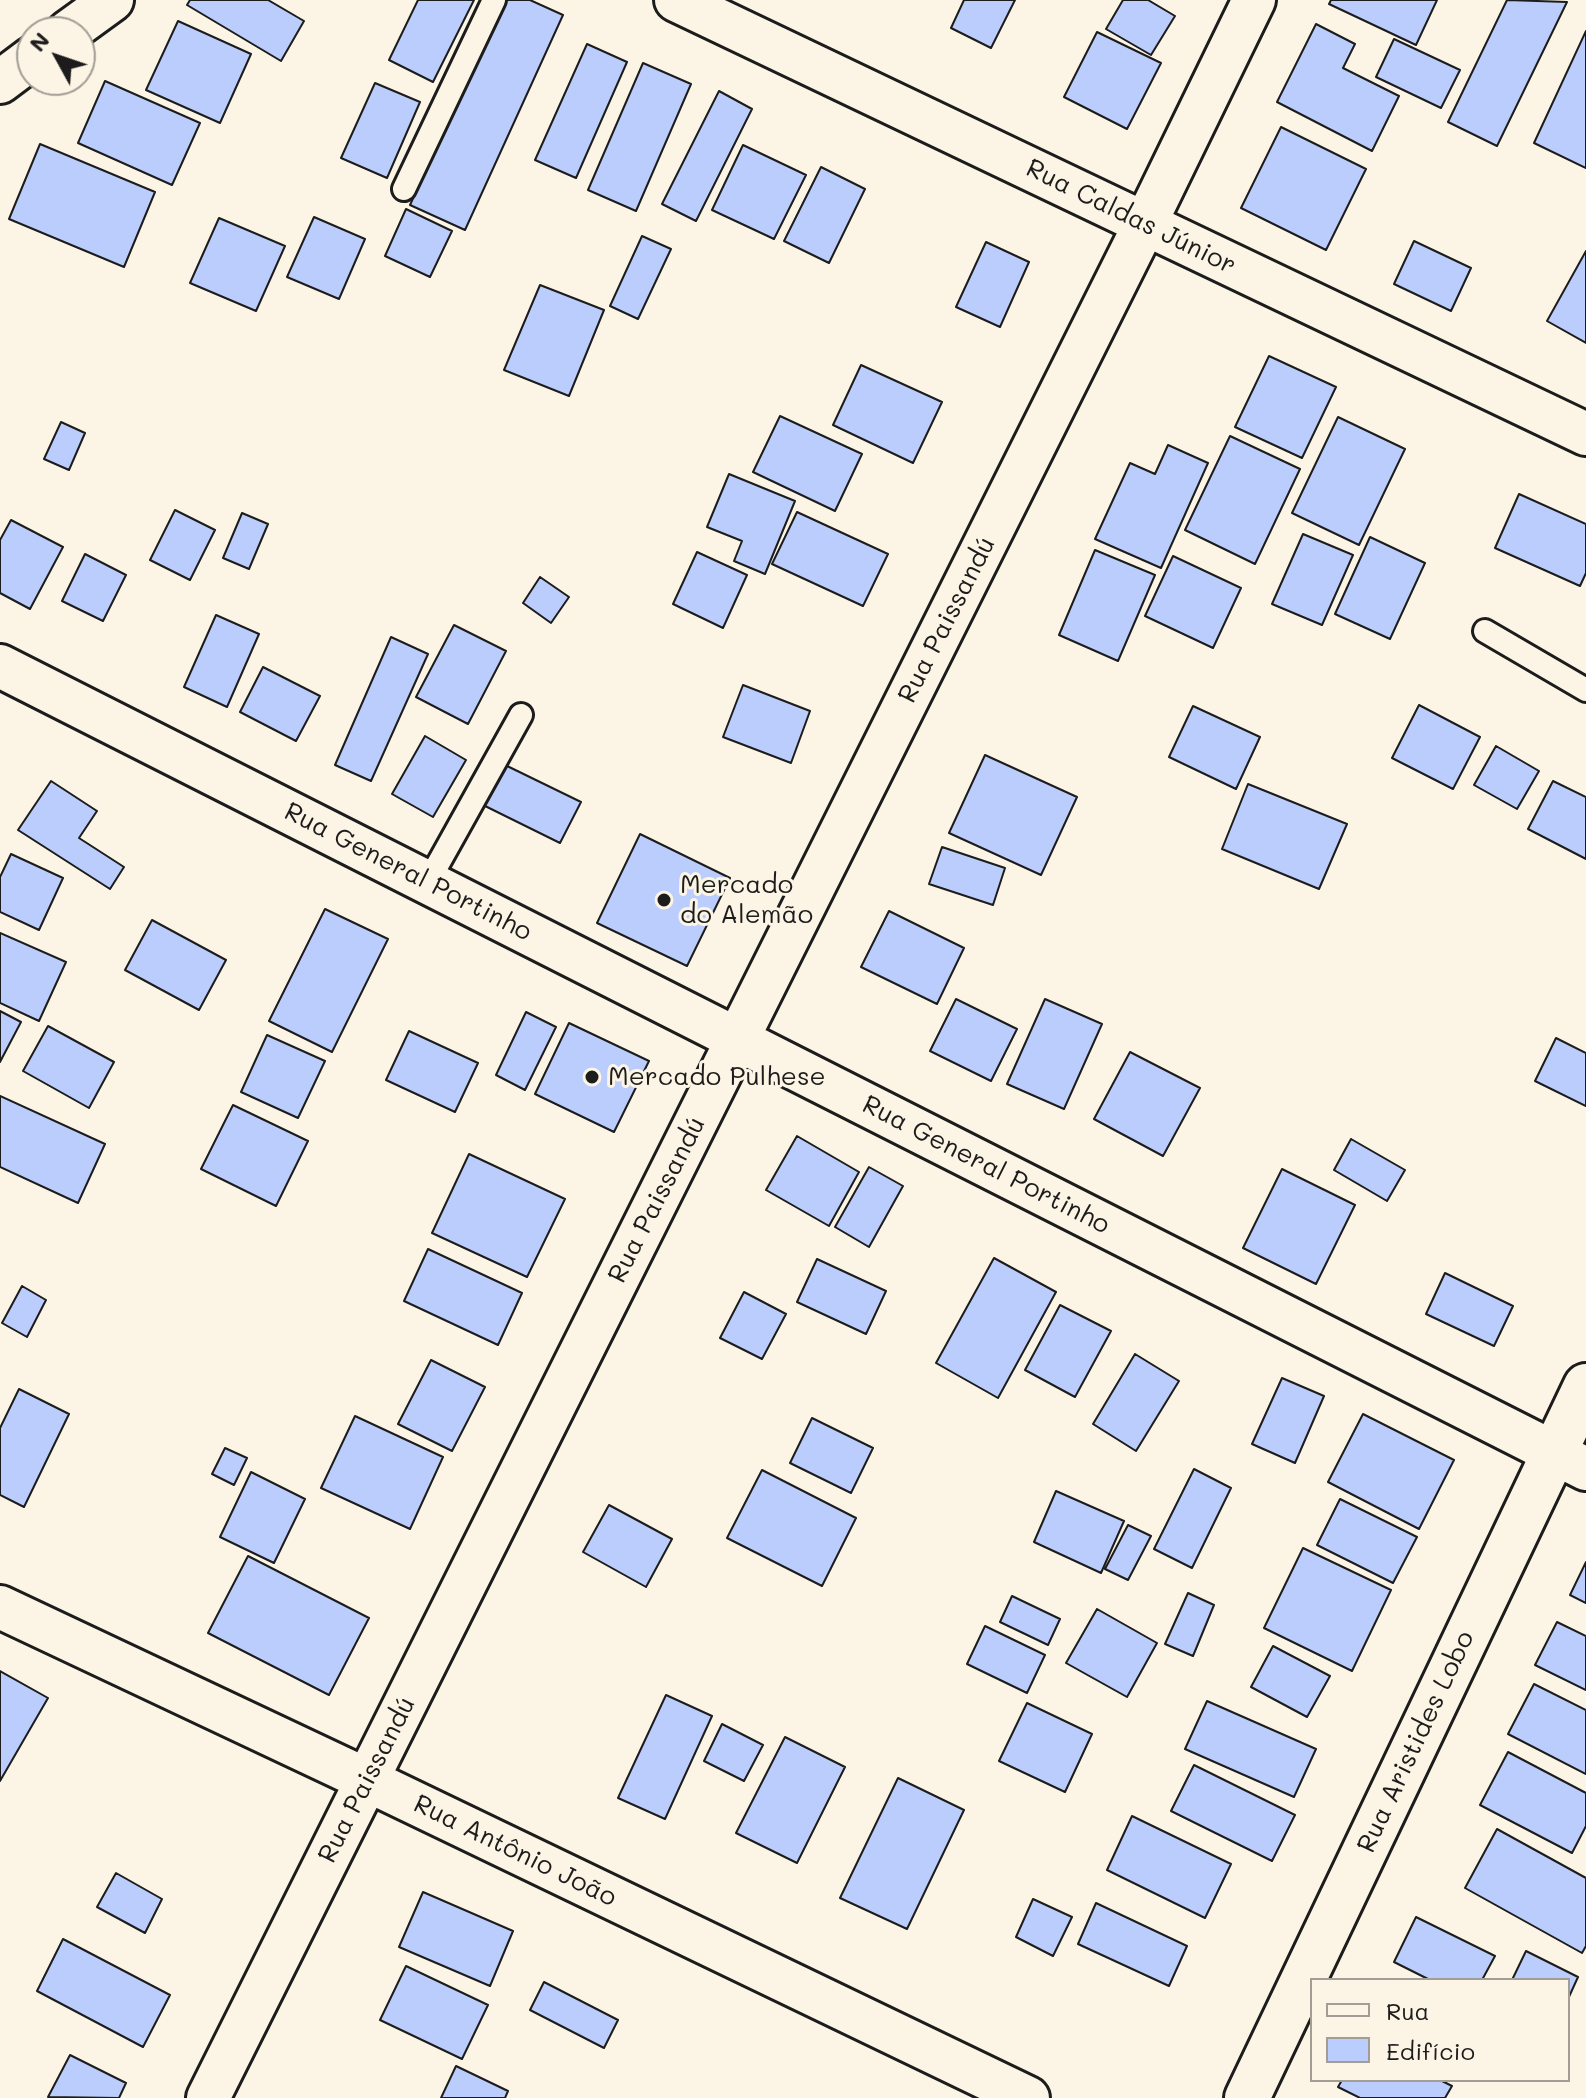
<!DOCTYPE html>
<html>
<head>
<meta charset="utf-8">
<style>
	body { margin:0 }
	#map { position:relative; width:1586px; height:2098px; overflow:hidden; background:#fcf5e5; font-family:Mali,sans-serif }
	canvas { display:block }
	.legend { position:absolute; left:1310px; top:1978px; width:260px; height:104px; box-sizing:border-box; background:#fcf5e5; border:2px solid #a29e95; margin:0; padding:10px 14px; list-style:none; font-size:24px; color:#1c1c1c }
	.legend li { display:flex; align-items:center; gap:16px; height:40px }
	.legend b { width:40px; border:2px solid #a29e95 }
	.north { position:absolute; left:16px; top:16px; width:80px; height:80px; box-sizing:border-box; background:#fcf5e5; border:2px solid #a29e95; border-radius:50%; rotate:310deg; font-size:22px; font-weight:700; line-height:32px; text-align:center; color:#1c1c1c }
	.north::after { content:''; display:block; margin:auto; width:28px; height:36px; background:#1c1c1c; clip-path:polygon(50% 0,100% 100%,50% 72%,0 100%) }
</style>
</head>
<body>
<div id="map">
<canvas width="1586" height="2098"></canvas>
<ul class="legend">
<li><b style="height:10px;background:#fcf5e5"></b>Rua</li>
<li><b style="height:22px;background:#bbcdfd"></b>Edifício</li>
</ul>
<div class="north">N</div>
</div>
<script>
const context = document.querySelector('canvas').getContext('2d');
context.lineJoin = 'round';
function paint(path, color) {
  context.fillStyle = color;
  context.fill(path, 'evenodd');
}
function shape(rows) {
  const path = new Path2D();
  for (const r of rows) {
    path.moveTo(r[0], r[1]);
    for (let i = 2; i < r.length; i += 2) path.lineTo(r[i], r[i + 1]);
  }
  return path;
}
function trace(path, color, width, dash) {
  context.strokeStyle = color;
  context.lineWidth = width;
  context.lineCap = dash ? 'butt' : 'round';
  context.setLineDash(dash || []);
  context.stroke(path);
}
function drawText(font, color, halo, rows, align = 'center') {
  context.font = font + ' Mali,sans-serif';
  context.lineWidth = 6;
  context.setLineDash([]);
  context.textBaseline = 'middle';
  context.strokeStyle = halo;
  context.fillStyle = color;
  for (const [text, x, y, turn = 0] of rows) {
    context.save();
    context.translate(x, y);
    context.rotate((+turn || 0) * Math.PI / 180);
    context.textAlign = isNaN(turn) ? turn : align;
    if (halo) context.strokeText(text, 0, 0);
    context.fillText(text, 0, 0);
    context.restore();
  }
}
const building = shape([
	[190,0,268,0,304,21,281,61,187,5,190,0],
	[418,0,474,0,433,82,389,60,418,0],
	[503,0,530,0,563,15,465,230,410,205,503,0],
	[964,0,1015,0,991,48,951,28,964,0],
	[1123,0,1148,0,1175,16,1151,55,1106,29,1123,0],
	[1331,0,1437,0,1416,45,1329,4,1331,0],
	[1507,0,1567,2,1497,146,1448,122,1507,0],
	[178,21,251,54,220,123,146,90,178,21],
	[1316,24,1355,44,1343,68,1399,96,1372,151,1277,102,1316,24],
	[1586,31,1586,168,1534,143,1586,31],
	[1097,32,1161,63,1127,129,1064,97,1097,32],
	[1394,39,1460,70,1441,108,1376,77,1394,39],
	[587,44,627,62,576,178,535,160,587,44],
	[643,63,691,84,636,211,588,190,643,63],
	[105,81,200,123,172,185,78,143,105,81],
	[375,83,420,102,387,178,341,158,375,83],
	[719,91,752,109,696,221,662,204,719,91],
	[1281,127,1366,169,1326,250,1241,208,1281,127],
	[40,144,155,192,124,267,9,219,40,144],
	[743,145,806,175,774,239,712,210,743,145],
	[821,167,865,189,829,263,784,241,821,167],
	[406,209,452,231,430,277,385,256,406,209],
	[314,217,365,239,339,299,287,277,314,217],
	[219,218,285,246,256,311,190,283,219,218],
	[642,236,671,249,638,319,610,306,642,236],
	[1414,241,1471,268,1451,311,1394,284,1414,241],
	[986,242,1029,262,1000,327,956,307,986,242],
	[1586,251,1586,343,1547,321,1586,251],
	[540,285,604,310,569,396,504,370,540,285],
	[1269,356,1336,387,1302,458,1235,427,1269,356],
	[861,365,942,402,913,463,833,425,861,365],
	[780,416,862,454,835,511,753,472,780,416],
	[1338,417,1405,449,1359,545,1292,513,1338,417],
	[61,422,85,433,69,470,44,459,61,422],
	[1230,436,1300,469,1255,564,1185,530,1230,436],
	[1168,445,1208,463,1161,568,1095,539,1130,463,1155,474,1168,445],
	[729,474,795,501,765,574,734,561,742,541,707,527,729,474],
	[1519,494,1586,524,1586,573,1580,586,1495,548,1519,494],
	[175,510,215,530,190,580,150,560,175,510],
	[797,512,888,554,863,606,772,564,797,512],
	[242,513,268,524,249,569,223,558,242,513],
	[11,520,63,547,30,609,0,593,0,540,11,520],
	[1303,534,1353,555,1322,625,1272,604,1303,534],
	[1370,537,1425,563,1390,639,1335,614,1370,537],
	[1095,550,1155,575,1118,661,1059,635,1095,550],
	[697,552,747,575,723,628,673,604,697,552],
	[85,554,126,575,103,621,62,601,85,554],
	[1173,556,1241,588,1213,648,1145,616,1173,556],
	[540,577,569,597,551,623,523,603,540,577],
	[216,615,259,634,227,707,184,687,216,615],
	[454,625,506,651,468,724,416,697,454,625],
	[391,637,428,654,371,781,335,765,391,637],
	[263,667,320,696,296,741,240,712,263,667],
	[743,685,810,711,791,763,723,737,743,685],
	[1419,705,1480,737,1453,789,1392,758,1419,705],
	[1193,706,1260,737,1236,789,1169,757,1193,706],
	[425,736,466,760,433,817,392,794,425,736],
	[1496,746,1539,771,1517,809,1474,785,1496,746],
	[985,755,1077,797,1041,875,949,833,985,755],
	[501,763,581,802,560,843,481,804,501,763],
	[51,781,97,811,79,838,124,867,110,889,18,830,51,781],
	[1553,781,1586,797,1586,859,1528,829,1553,781],
	[1248,784,1347,824,1319,889,1222,849,1248,784],
	[640,834,730,878,687,966,597,923,640,834],
	[942,847,1005,868,993,905,929,884,942,847],
	[11,854,63,878,39,930,0,912,0,877,11,854],
	[325,909,388,939,332,1052,269,1021,325,909],
	[889,911,964,948,937,1004,861,967,889,911],
	[152,920,226,960,199,1010,125,970,152,920],
	[0,933,66,962,39,1021,0,1003,0,933],
	[956,999,1017,1029,991,1081,930,1051,956,999],
	[1045,999,1102,1024,1064,1109,1007,1084,1045,999],
	[0,1011,21,1022,0,1062,0,1011],
	[526,1012,556,1027,525,1090,496,1075,526,1012],
	[569,1023,649,1061,614,1132,535,1094,569,1023],
	[48,1026,114,1062,89,1108,23,1071,48,1026],
	[409,1031,478,1063,455,1112,386,1080,409,1031],
	[267,1035,325,1061,298,1118,241,1092,267,1035],
	[1556,1038,1586,1053,1586,1106,1535,1081,1556,1038],
	[1130,1052,1200,1088,1163,1156,1094,1119,1130,1052],
	[0,1096,105,1144,78,1203,0,1167,0,1096],
	[233,1105,308,1141,276,1206,201,1169,233,1105],
	[797,1136,859,1172,829,1226,766,1190,797,1136],
	[1351,1139,1405,1170,1387,1201,1334,1170,1351,1139],
	[469,1154,565,1199,527,1277,432,1233,469,1154],
	[869,1167,903,1186,869,1247,835,1227,869,1167],
	[1282,1169,1355,1205,1316,1284,1243,1248,1282,1169],
	[428,1249,522,1293,498,1345,404,1301,428,1249],
	[994,1258,1056,1292,998,1398,936,1363,994,1258],
	[817,1259,886,1291,866,1334,797,1302,817,1259],
	[1445,1273,1513,1306,1494,1346,1426,1314,1445,1273],
	[22,1286,46,1300,27,1337,2,1323,22,1286],
	[744,1292,786,1314,762,1359,720,1338,744,1292],
	[1060,1305,1111,1331,1075,1397,1025,1370,1060,1305],
	[1135,1354,1179,1381,1136,1451,1093,1424,1135,1354],
	[431,1360,485,1387,452,1451,398,1424,431,1360],
	[1282,1378,1324,1396,1295,1463,1252,1444,1282,1378],
	[19,1389,69,1414,24,1507,0,1495,0,1428,19,1389],
	[1363,1414,1454,1460,1419,1529,1328,1482,1363,1414],
	[355,1416,443,1457,410,1529,321,1488,355,1416],
	[812,1418,873,1448,851,1493,790,1463,812,1418],
	[225,1448,247,1458,234,1485,212,1474,225,1448],
	[1194,1469,1231,1488,1192,1568,1154,1549,1194,1469],
	[762,1470,856,1518,822,1586,727,1538,762,1470],
	[251,1472,305,1499,274,1563,220,1537,251,1472],
	[1056,1491,1124,1521,1101,1573,1034,1542,1056,1491],
	[1340,1499,1417,1537,1393,1583,1317,1545,1340,1499],
	[609,1505,672,1539,646,1587,583,1552,609,1505],
	[1128,1525,1151,1536,1128,1580,1105,1569,1128,1525],
	[1303,1548,1391,1590,1352,1671,1264,1628,1303,1548],
	[248,1556,369,1618,329,1695,208,1633,248,1556],
	[1586,1562,1586,1603,1570,1595,1586,1562],
	[1188,1593,1214,1605,1193,1656,1165,1644,1188,1593],
	[1012,1596,1060,1619,1048,1645,1000,1622,1012,1596],
	[1097,1609,1157,1643,1127,1697,1066,1663,1097,1609],
	[1557,1622,1586,1636,1586,1690,1535,1665,1557,1622],
	[985,1626,1045,1655,1027,1693,967,1664,985,1626],
	[1273,1646,1330,1676,1307,1717,1251,1687,1273,1646],
	[0,1671,48,1698,0,1781,0,1671],
	[1534,1684,1586,1710,1586,1774,1508,1734,1534,1684],
	[666,1695,712,1716,665,1819,618,1798,666,1695],
	[1207,1701,1316,1749,1294,1797,1185,1749,1207,1701],
	[1027,1703,1092,1734,1065,1792,999,1761,1027,1703],
	[722,1724,763,1745,744,1781,704,1761,722,1724],
	[785,1737,845,1767,797,1863,736,1833,785,1737],
	[1508,1752,1586,1793,1586,1826,1572,1853,1480,1805,1508,1752],
	[1194,1765,1295,1815,1272,1861,1171,1811,1194,1765],
	[898,1778,964,1810,907,1929,840,1898,898,1778],
	[1132,1816,1231,1864,1205,1918,1107,1870,1132,1816],
	[1497,1829,1586,1878,1586,1946,1582,1953,1465,1888,1497,1829],
	[116,1873,162,1899,145,1933,97,1907,116,1873],
	[423,1892,513,1931,490,1986,399,1947,423,1892],
	[1033,1899,1072,1917,1053,1956,1016,1937,1033,1899],
	[1096,1903,1187,1946,1169,1986,1078,1944,1096,1903],
	[1416,1917,1495,1956,1482,1980,1430,1980,1394,1962,1416,1917],
	[63,1939,170,1995,143,2047,37,1991,63,1939],
	[1526,1951,1578,1977,1568,1999,1568,1980,1512,1980,1526,1951],
	[406,1966,488,2005,462,2059,380,2020,406,1966],
	[544,1982,618,2020,604,2048,530,2010,544,1982],
	[70,2055,126,2083,119,2098,48,2097,70,2055],
	[456,2066,508,2091,505,2098,441,2098,456,2066],
	[1342,2080,1440,2080,1452,2086,1445,2098,1360,2098,1338,2087,1342,2080]
]);
const service = shape([
	[404,189,494,0],
	[1485,631,1586,690],
	[428,882,521,715]
]);
const minor = shape([
	[676,0,1586,434],
	[68,32,112,0],
	[0,82,32,58],
	[0,666,1586,1469],
	[0,1607,367,1780,1028,2098],
	[208,2098,1145,224,1254,0]
]);
const tertiary = shape([
	[1247,2098,1586,1386]
]);
const markers = [
	[664,900,8,"#1c1c1c"],
	[592,1077,8,"#1c1c1c"]
];
const streetNames = [
	["Rua Caldas Júnior",1131,217,26],
	["Rua Paissandú",947,620,-63],
	["Rua General Portinho",408,872,27],
	["Rua General Portinho",986,1165,27],
	["Rua Paissandú",657,1200,-63],
	["Rua Aristides Lobo",1416,1742,-65],
	["Rua Paissandú",367,1780,-63],
	["Rua Antônio João",515,1851,26]
];
const poiNames = [
	["Mercado",680,885],
	["do Alemão",680,915],
	["Mercado Pulhese",608,1077]
];
paint(building, '#bbcdfd');
trace(building, '#1c1c1c', 2);
trace(service, '#1c1c1c', 28);
trace(minor, '#1c1c1c', 48);
trace(tertiary, '#1c1c1c', 50);
trace(service, '#fcf5e5', 22);
trace(minor, '#fcf5e5', 42);
trace(tertiary, '#fcf5e5', 44);
for (const [x, y, r, color] of markers) {
  const dot = new Path2D();
  dot.arc(x, y, r, 0, 2 * Math.PI);
  context.fillStyle = color;
  context.fill(dot);
  trace(dot, '#fcf5e5', 3);
}
drawText('26px', '#1c1c1c', '#fcf5e5', streetNames);
drawText('26px', '#1c1c1c', '#fcf5e5', poiNames, 'left');
</script>
</body>
</html>
